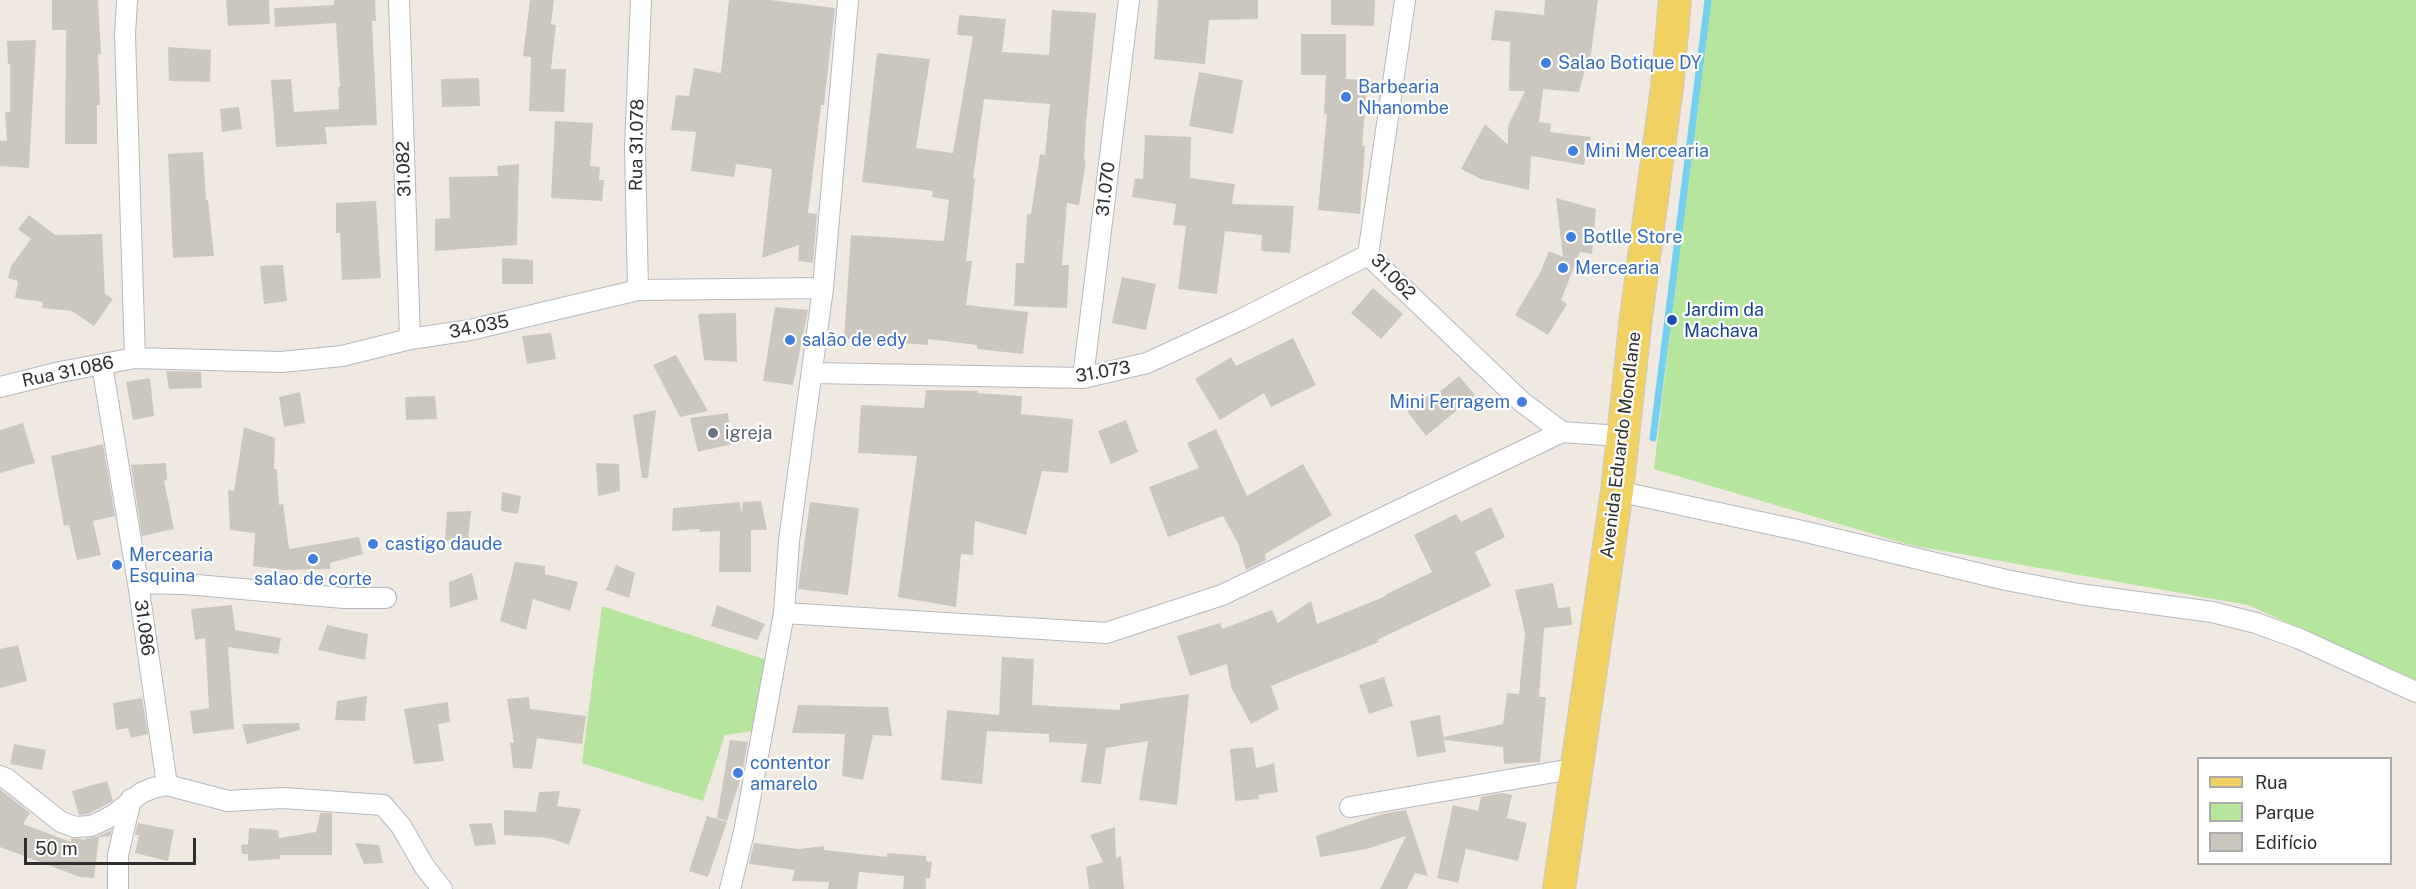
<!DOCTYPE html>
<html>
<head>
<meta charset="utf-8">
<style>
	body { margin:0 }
	#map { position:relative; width:2416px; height:889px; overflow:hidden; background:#efe9e1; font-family:"Public Sans",sans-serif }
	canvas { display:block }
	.legend { position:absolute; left:2197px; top:757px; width:195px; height:108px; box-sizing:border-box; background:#fff; border:2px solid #ababab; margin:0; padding:8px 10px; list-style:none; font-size:18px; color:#2e2e2e }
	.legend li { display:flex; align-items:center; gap:12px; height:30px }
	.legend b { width:30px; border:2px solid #ababab }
	.scale { position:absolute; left:24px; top:838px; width:172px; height:27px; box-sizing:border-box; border:3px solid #2e2e2e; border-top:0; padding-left:8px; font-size:18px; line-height:21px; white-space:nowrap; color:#2e2e2e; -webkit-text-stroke:4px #fff; paint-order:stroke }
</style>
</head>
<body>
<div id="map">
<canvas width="2416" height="889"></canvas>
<ul class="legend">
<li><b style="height:8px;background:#f2d163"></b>Rua</li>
<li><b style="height:16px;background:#b6e59e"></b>Parque</li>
<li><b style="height:16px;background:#cbc7bf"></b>Edifício</li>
</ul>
<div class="scale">50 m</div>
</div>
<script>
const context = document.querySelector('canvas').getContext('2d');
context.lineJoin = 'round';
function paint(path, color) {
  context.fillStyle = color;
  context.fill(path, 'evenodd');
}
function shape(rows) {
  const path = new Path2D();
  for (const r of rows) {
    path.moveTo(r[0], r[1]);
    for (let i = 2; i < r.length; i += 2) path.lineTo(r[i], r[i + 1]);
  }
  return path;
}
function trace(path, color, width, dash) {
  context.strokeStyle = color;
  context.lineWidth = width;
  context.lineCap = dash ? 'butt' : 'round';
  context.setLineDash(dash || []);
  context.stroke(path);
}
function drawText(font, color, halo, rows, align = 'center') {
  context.font = font + ' "Public Sans",sans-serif';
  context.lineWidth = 4.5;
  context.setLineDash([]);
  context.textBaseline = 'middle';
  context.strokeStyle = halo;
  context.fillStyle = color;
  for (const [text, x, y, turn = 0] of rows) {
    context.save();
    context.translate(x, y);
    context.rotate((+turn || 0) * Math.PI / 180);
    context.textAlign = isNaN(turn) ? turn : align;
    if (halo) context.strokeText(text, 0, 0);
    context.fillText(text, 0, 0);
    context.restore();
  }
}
const green = shape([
	[1708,0,2416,0,2416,680,2248,605,1910,545,1654,469],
	[602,606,767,660,753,731,725,735,703,801,582,763]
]);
const stream = shape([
	[1653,438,1708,0]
]);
const building = shape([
	[52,0,98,0,101,54,98,54,100,105,97,105,97,144,65,144,66,30,52,30],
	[226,0,269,0,270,24,228,26],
	[334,0,375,0,376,21,372,21,377,125,325,127,327,144,276,147,271,80,291,79,294,112,339,109,338,87,340,87,336,23,275,27,274,8,334,5],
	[530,0,554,0,551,24,556,25,551,69,566,69,564,112,529,111,531,57,523,56],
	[729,0,770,0,835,8,824,105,821,105,808,213,817,214,813,263,798,261,799,245,762,258,772,169,736,164,734,177,691,171,696,132,671,130,676,95,689,96,694,68,721,73],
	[1158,0,1258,0,1258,19,1209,20,1205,64,1154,59],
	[1331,0,1375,0,1374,26,1331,25],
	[1545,0,1598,0,1589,69,1585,69,1579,92,1543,89,1539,122,1551,124,1550,132,1591,137,1584,165,1531,156,1529,190,1481,179,1461,169,1485,124,1508,145,1508,126,1525,91,1509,91,1510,42,1491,40,1495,10,1544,15],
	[1052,10,1096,13,1086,124,1084,160,1086,161,1079,205,1067,203,1062,265,1069,265,1067,308,1014,306,1016,263,1024,263,1027,214,1031,214,1040,154,1045,155,1050,104,984,99,973,179,975,179,966,261,972,261,966,305,1028,312,1023,354,977,349,977,345,928,339,928,345,844,339,851,235,944,241,949,200,932,197,933,191,862,182,877,53,930,59,916,148,953,153,973,36,957,35,959,15,1006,19,1002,52,1049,55],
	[1301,34,1346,34,1346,79,1367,80,1362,146,1365,146,1360,214,1318,210,1327,114,1324,114,1326,75,1301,75],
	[36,40,29,168,0,166,0,141,7,141,5,112,10,112,10,64,8,64,7,41],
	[168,47,211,50,210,82,169,81],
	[1199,72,1243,80,1233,134,1189,126],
	[479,78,480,106,442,107,441,79],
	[239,107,242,129,222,132,220,109],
	[555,121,593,123,590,166,600,167,599,180,604,180,602,201,551,198],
	[1145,135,1191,137,1190,178,1235,184,1232,204,1294,206,1290,253,1261,251,1262,235,1225,231,1217,294,1178,289,1186,226,1173,225,1176,204,1132,197,1135,178,1143,179],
	[203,152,206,200,208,200,214,256,173,258,168,154],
	[519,164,517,245,435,251,435,219,450,218,449,177,498,176,497,166],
	[1556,198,1596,209,1592,254,1580,252,1561,300,1567,304,1548,335,1515,315,1540,273,1549,251,1563,257],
	[376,201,381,278,342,280,340,233,336,233,336,203],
	[29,215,55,235,102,234,105,294,113,299,94,326,72,311,42,308,43,302,15,298,18,281,8,278,11,266,31,239,18,229],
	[502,258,533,260,533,284,502,284],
	[283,265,287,301,264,304,260,266],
	[1122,277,1156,284,1146,330,1112,323],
	[1373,288,1403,314,1381,339,1351,313],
	[775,307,808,310,793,385,763,381],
	[736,313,737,362,704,360,698,314],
	[551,333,556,359,527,364,522,336],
	[1293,338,1316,385,1271,407,1264,393,1220,420,1195,379,1231,357,1236,366],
	[676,355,708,411,680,417,653,365],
	[166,371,201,372,202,388,169,389],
	[1459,376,1475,395,1426,436,1407,411,1434,391,1436,395],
	[150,378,154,416,133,420,126,382],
	[926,390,978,391,977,393,1022,396,1021,414,1073,419,1068,473,1042,471,1026,535,975,521,973,555,961,554,956,607,898,597,917,456,858,453,861,405,924,408],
	[300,392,305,423,284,427,279,397],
	[435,396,437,419,406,420,405,397],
	[656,410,648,478,642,478,633,415],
	[728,413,732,444,698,452,690,418],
	[1126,420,1138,452,1111,464,1098,431],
	[23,423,35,463,0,473,0,430],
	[244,427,275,438,274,469,277,469,279,505,283,504,289,549,359,537,363,554,330,563,330,569,285,570,253,566,255,533,230,530,228,490,234,491],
	[1216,429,1247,496,1303,464,1332,515,1265,554,1266,560,1246,570,1238,543,1223,516,1168,537,1149,487,1199,468,1187,443],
	[103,444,115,516,93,521,101,555,77,560,69,525,64,526,51,456],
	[166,463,167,480,164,481,174,529,142,536,131,465],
	[596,463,619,464,620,491,598,496],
	[502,492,521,496,518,514,501,511],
	[761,501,767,530,751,530,751,572,719,572,720,531,699,532,700,529,672,531,673,508,740,502,741,514,743,502],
	[810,502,859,508,848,595,798,589],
	[1491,507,1505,537,1475,552,1491,586,1377,640,1379,642,1271,686,1279,709,1251,724,1231,687,1227,664,1190,676,1177,636,1220,623,1222,629,1272,610,1278,623,1311,601,1317,624,1386,596,1385,595,1432,572,1414,535,1456,514,1461,522],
	[471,511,468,541,445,540,447,512],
	[515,562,545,566,545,574,578,582,570,611,533,599,526,630,500,621],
	[616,565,635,573,629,598,606,590],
	[472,573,478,599,450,608,449,582],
	[1553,583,1558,608,1570,607,1572,625,1544,628,1539,697,1546,697,1540,762,1504,764,1503,747,1444,740,1446,752,1417,757,1410,721,1440,715,1444,740,1444,737,1503,724,1507,693,1519,694,1525,633,1515,590],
	[232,605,235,630,281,638,278,654,228,647,234,729,193,734,190,711,209,708,205,638,195,640,191,609],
	[717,605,765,624,757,640,711,626],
	[327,625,368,634,365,660,318,650],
	[18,645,27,681,0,688,0,649],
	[1002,657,1034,659,1032,705,1120,710,1120,704,1189,694,1177,805,1139,800,1148,741,1106,748,1101,784,1081,782,1087,744,1049,742,1049,734,987,731,982,784,941,780,947,710,999,715],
	[1384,677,1393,706,1369,714,1359,685],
	[367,696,365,721,335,720,337,701],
	[529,697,530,709,586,716,582,744,537,738,532,769,513,768,510,742,514,743,507,699],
	[142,698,148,734,131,738,128,728,116,730,113,703],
	[448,702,450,722,438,724,444,761,414,764,404,709],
	[798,705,888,707,892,736,873,735,863,780,842,776,845,734,792,733],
	[299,723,300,730,247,744,242,724],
	[730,740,748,742,742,774,727,821,717,818],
	[14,744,46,750,42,770,10,764],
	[1253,747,1256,768,1274,763,1278,792,1258,795,1259,799,1235,801,1230,749],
	[107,781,113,801,88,814,79,815,72,791],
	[0,789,30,813,23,824,71,842,71,838,82,839,86,841,85,838,96,837,112,830,110,836,99,837,94,878,80,877,0,847],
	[560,791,557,806,581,809,569,845,549,838,504,835,504,810,536,812,539,792],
	[1502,793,1512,795,1507,818,1527,823,1518,861,1466,849,1458,883,1437,878,1453,805,1478,811,1481,797],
	[1406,810,1428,876,1415,873,1407,889,1380,889,1406,836,1367,849,1320,857,1316,836,1382,814],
	[320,813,332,813,332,855,280,855,280,859,248,861,248,854,242,854,241,845,248,844,249,828,278,830,279,838,316,832],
	[707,816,727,822,708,877,689,871],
	[138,823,174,830,168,861,135,853,139,835,135,835],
	[492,823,496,844,475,846,469,824],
	[1115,827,1116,858,1121,856,1124,889,1089,889,1086,867,1103,862,1090,835],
	[355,843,379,845,383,863,364,864],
	[754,843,798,849,824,846,824,850,887,857,887,853,926,856,926,861,932,862,930,878,926,878,926,889,903,889,904,876,859,872,857,889,828,889,829,882,792,881,795,870,749,864]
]);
const street = shape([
	[127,0,125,35,135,358],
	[399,0,410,339],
	[1405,0,1368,255,1522,402,1562,432,1621,436],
	[638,290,635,149,641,0],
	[102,365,138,583,167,785],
	[813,373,1083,378,1147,363,1240,320,1368,255],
	[1083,378,1129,0],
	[0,387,60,372,135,358,281,362,342,356,410,339,470,330,638,290,823,288],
	[1617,491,1802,531,2006,580,2079,594,2212,612,2256,623,2300,639,2416,692],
	[138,583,185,584,344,598,386,598],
	[784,613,1106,633,1222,595,1562,432],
	[0,776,7,779,61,822,75,827,91,826,104,820,115,814,141,793,153,788,167,785,228,801,283,798,383,805,401,826,424,866,442,889],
	[1350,807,1578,768],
	[118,889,118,855,131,799],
	[730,889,744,832,784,613,789,541,823,288,848,0]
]);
const primary = shape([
	[1559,889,1617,491,1636,317,1667,87,1675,0]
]);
const markers = [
	[1546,63,6,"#3f7fe0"],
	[1346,97,6,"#3f7fe0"],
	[1573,151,6,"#3f7fe0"],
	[1571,237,6,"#3f7fe0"],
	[1563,268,6,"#3f7fe0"],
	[1672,320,6,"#1a4fb4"],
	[790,340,6,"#3f7fe0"],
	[1522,402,6,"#3f7fe0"],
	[713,433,6,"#6b7280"],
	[373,544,6,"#3f7fe0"],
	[313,559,6,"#3f7fe0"],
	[117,565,6,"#3f7fe0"],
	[738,773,6,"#3f7fe0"]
];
const shopNames = [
	["Salao Botique DY",1558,63],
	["Barbearia",1358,87],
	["Nhanombe",1358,108],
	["Mini Mercearia",1585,151],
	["Botlle Store",1583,237],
	["Mercearia",1575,268],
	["salão de edy",802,340],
	["Mini Ferragem",1510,402,"right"],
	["castigo daude",385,544],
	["Mercearia",129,555],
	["Esquina",129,576],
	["salao de corte",313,579,"center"],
	["contentor",750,763],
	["amarelo",750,784]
];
const streetNames = [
	["Rua 31.078",637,145,-89],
	["31.082",404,169,-92],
	["31.070",1106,189,-83],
	["31.062",1393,277,46],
	["34.035",479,327,-11],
	["Rua 31.086",68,372,-12],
	["31.073",1103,372,-10],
	["Avenida Eduardo Mondlane",1621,445,-83],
	["31.086",144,628,82]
];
const transitNames = [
	["Jardim da",1684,310],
	["Machava",1684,331]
];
const worshipNames = [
	["igreja",725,433]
];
paint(green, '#b6e59e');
trace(stream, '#75cff0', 7);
paint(building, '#cbc7bf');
trace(street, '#b4b7c1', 22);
trace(primary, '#c9c9c9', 34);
trace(street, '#fff', 20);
trace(primary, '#f2d163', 32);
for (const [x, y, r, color] of markers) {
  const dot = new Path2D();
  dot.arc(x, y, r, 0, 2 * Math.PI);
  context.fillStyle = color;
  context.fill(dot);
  trace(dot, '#fff', 2);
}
drawText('18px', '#366cbe', '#fff', shopNames, 'left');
drawText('18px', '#2e2e2e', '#fff', streetNames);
drawText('18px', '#164399', '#fff', transitNames, 'left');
drawText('18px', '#5b616d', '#fff', worshipNames, 'left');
</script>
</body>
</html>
